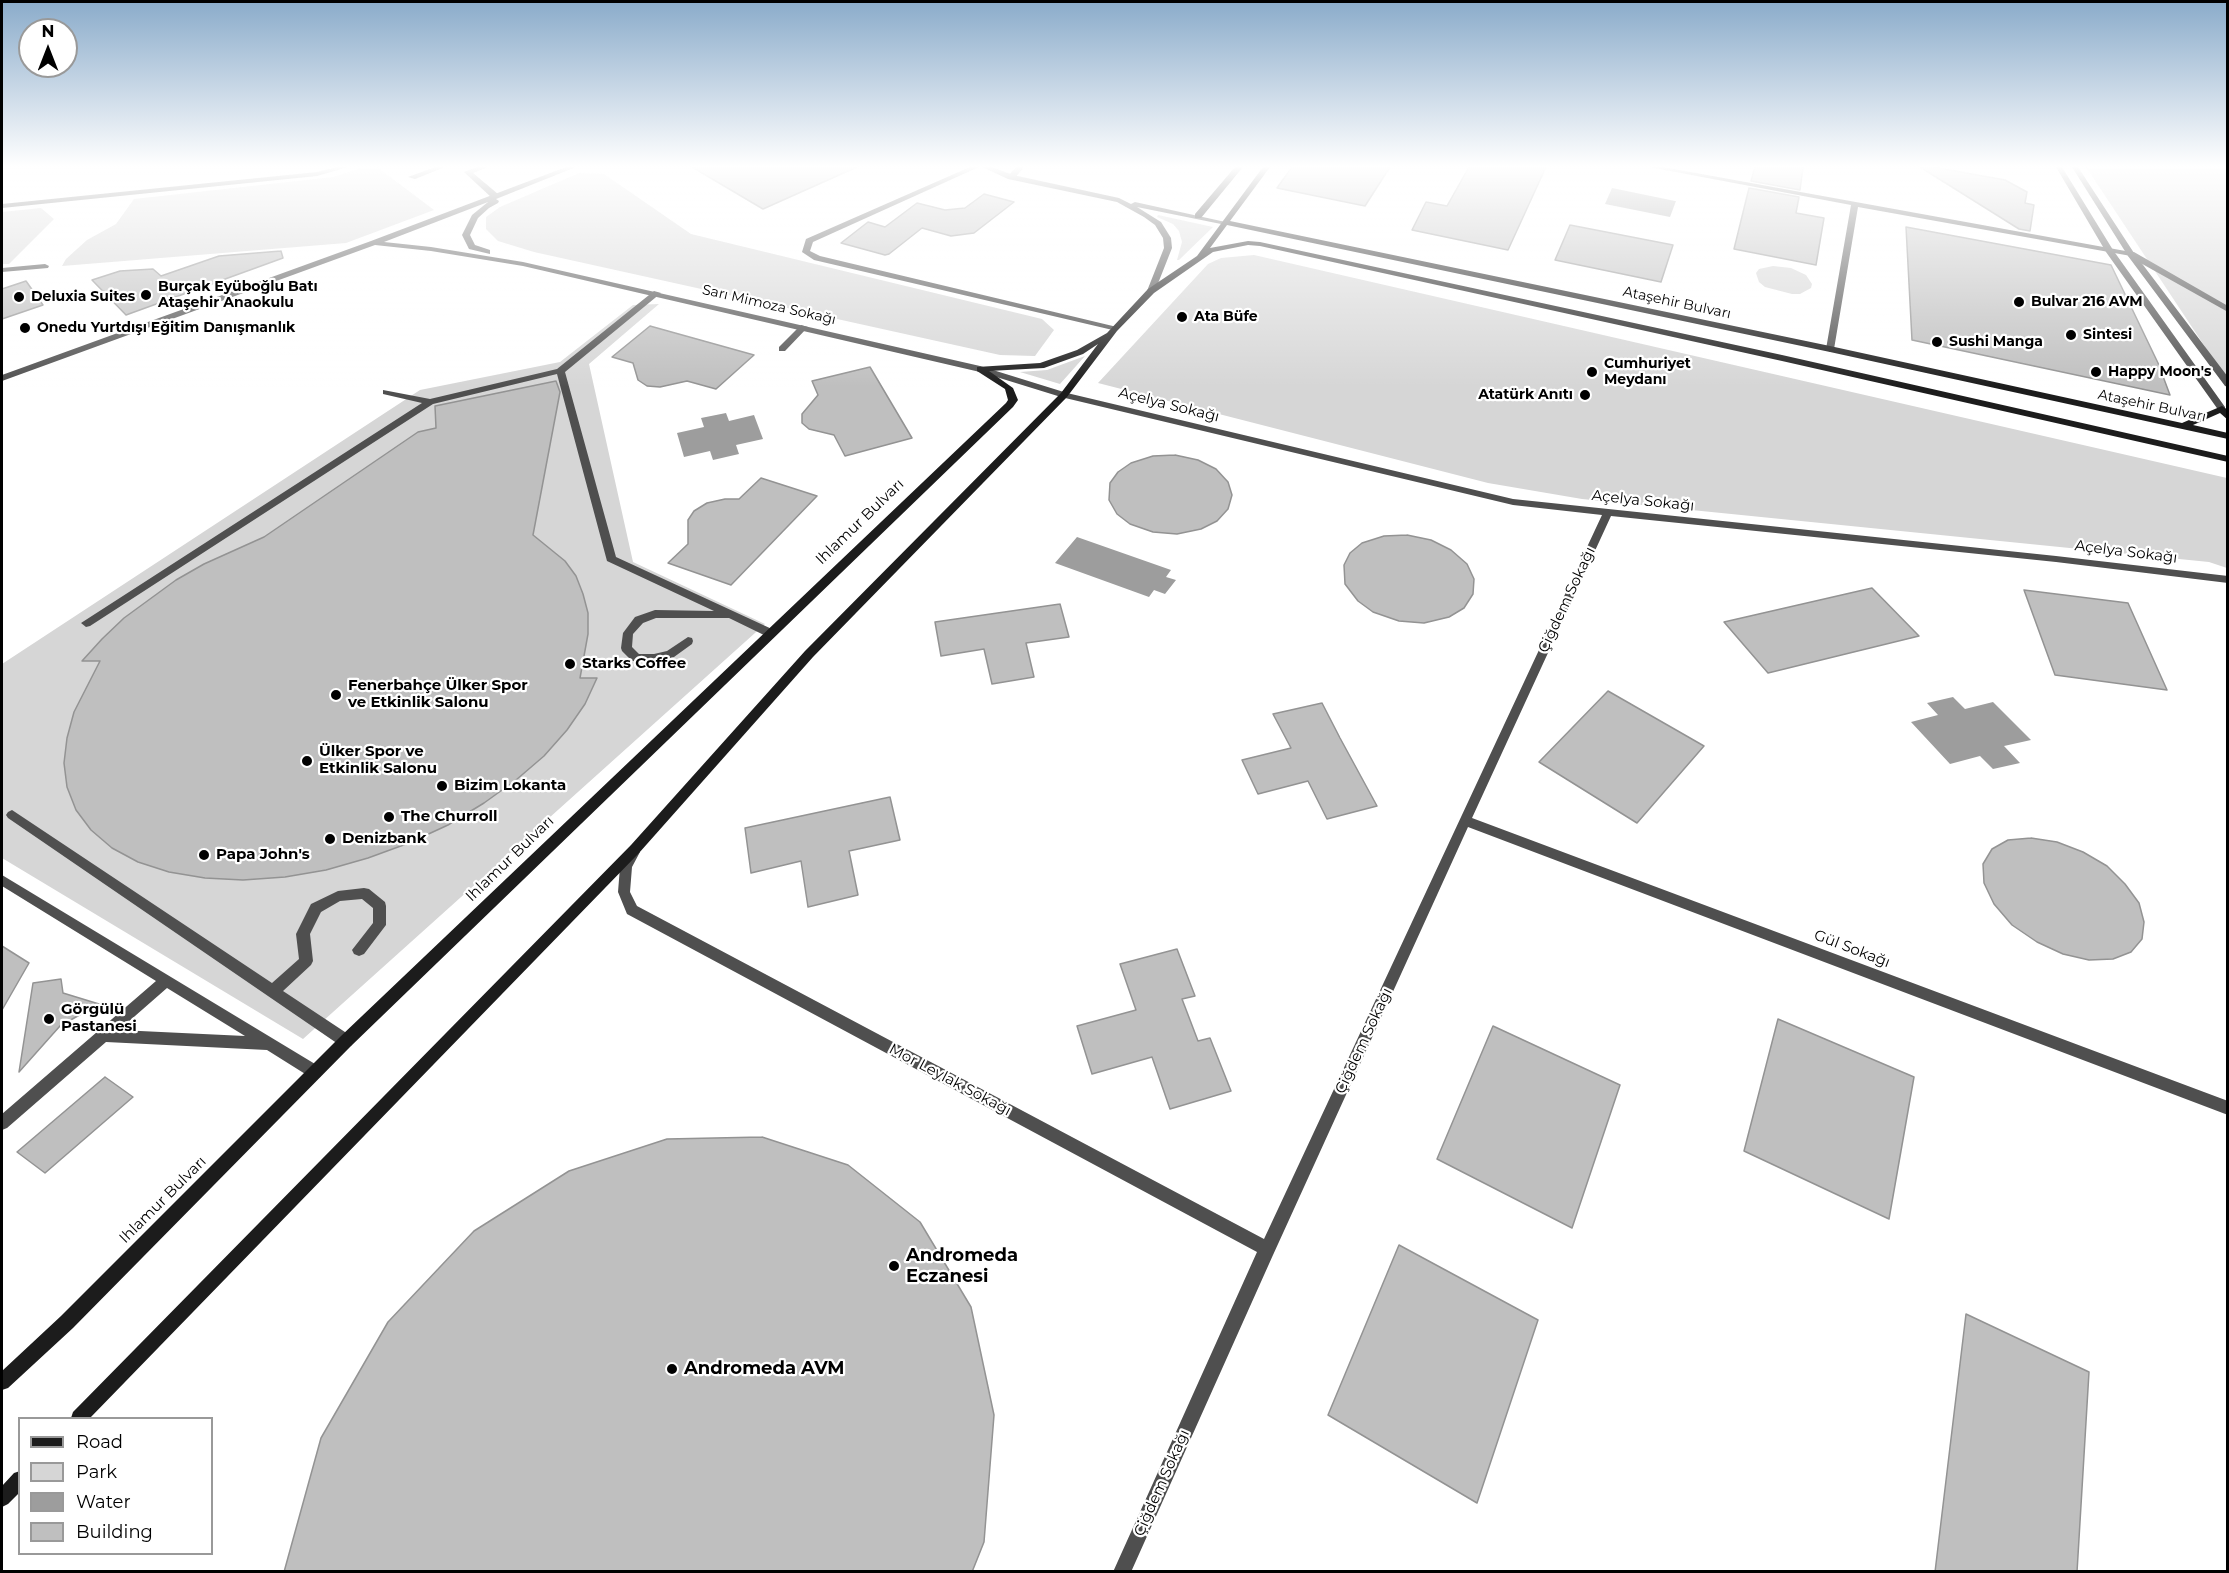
<!DOCTYPE html>
<html>
<head>
<meta charset="utf-8">
<style>
	body { margin:0 }
	#map { position:relative; width:2229px; height:1573px; overflow:hidden; background:#fff; font-family:Montserrat,sans-serif }
	canvas { display:block }
	.frame { position:absolute; inset:0; border:3px solid #000; pointer-events:none }
	.legend { position:absolute; left:18px; top:1417px; width:195px; height:138px; box-sizing:border-box; background:#fff; border:2px solid #999; margin:0; padding:8px 10px; list-style:none; font-size:18px; color:#000 }
	.legend li { display:flex; align-items:center; gap:12px; height:30px }
	.legend b { width:30px; border:2px solid #999 }
	.north { position:absolute; left:18px; top:18px; width:60px; height:60px; box-sizing:border-box; background:#fff; border:2px solid #999; border-radius:50%; rotate:0deg; font-size:16px; font-weight:700; line-height:24px; text-align:center; color:#000 }
	.north::after { content:''; display:block; margin:auto; width:21px; height:27px; background:#000; clip-path:polygon(50% 0,100% 100%,50% 72%,0 100%) }
</style>
</head>
<body>
<div id="map">
<canvas width="2229" height="1573"></canvas>
<div class="frame"></div>
<ul class="legend">
<li><b style="height:8px;background:#1c1c1c"></b>Road</li>
<li><b style="height:16px;background:#d6d6d6"></b>Park</li>
<li><b style="height:16px;background:#9d9d9d"></b>Water</li>
<li><b style="height:16px;background:#bfbfbf"></b>Building</li>
</ul>
<div class="north">N</div>
</div>
<script>
const context = document.querySelector('canvas').getContext('2d');
context.lineJoin = 'round';
function paint(path, color) {
  context.fillStyle = color;
  context.fill(path, 'evenodd');
}
function shape(rows) {
  const path = new Path2D();
  for (const r of rows) {
    path.moveTo(r[0], r[1]);
    for (let i = 2; i < r.length; i += 2) path.lineTo(r[i], r[i + 1]);
  }
  return path;
}
function trace(path, color, width, dash) {
  context.strokeStyle = color;
  context.lineWidth = width;
  context.lineCap = dash ? 'butt' : 'round';
  context.setLineDash(dash || []);
  context.stroke(path);
}
function drawText(font, color, halo, rows, align = 'center') {
  context.font = font + ' Montserrat,sans-serif';
  context.lineWidth = 4.5;
  context.setLineDash([]);
  context.textBaseline = 'middle';
  context.strokeStyle = halo;
  context.fillStyle = color;
  for (const [text, x, y, turn = 0] of rows) {
    context.save();
    context.translate(x, y);
    context.rotate((+turn || 0) * Math.PI / 180);
    context.textAlign = isNaN(turn) ? turn : align;
    if (halo) context.strokeText(text, 0, 0);
    context.fillText(text, 0, 0);
    context.restore();
  }
}
const green = shape([
	[363,167,377,167,434,210,346,243,62,266,66,259,87,240,116,224,134,199,333,177],
	[2086,167,2227,167,2227,380],
	[579,173,604,174,691,234,1042,319,1054,330,1035,356,1000,355,534,252,498,241,486,229,486,217,500,207],
	[41,208,54,219,9,264,2,264,2,212],
	[1158,215,1213,227,1179,260,1177,260,1182,242,1179,231,1173,224,1157,217],
	[1254,255,2227,478,2227,568,2209,562,1582,499,1488,483,1098,383,1208,264,1221,258],
	[1773,266,1791,268,1806,275,1812,284,1811,288,1800,294,1792,294,1765,287,1759,282,1756,273,1759,269],
	[659,304,589,364,633,562,765,624,303,1039,2,858,2,664,420,390,560,362,633,305],
	[1085,356,1060,384,1020,372,1047,370]
]);
const water = shape([
	[1612,188,1675,201,1676,201,1670,217,1605,204],
	[726,413,729,421,754,415,763,439,736,445,739,454,713,460,710,451,684,457,677,433,704,427,701,418],
	[1077,537,1171,570,1166,577,1176,580,1165,594,1154,590,1149,597,1055,563],
	[1953,697,1965,709,1993,702,2031,740,2004,746,2020,763,1993,769,1980,756,1950,764,1911,722,1938,715,1927,703]
]);
const building = shape([
	[692,167,857,167,763,209,692,167],
	[1292,167,1390,167,1365,206,1277,188,1292,167],
	[1469,167,1546,167,1508,250,1412,230,1426,202,1447,206,1469,167],
	[1755,167,1803,167,1800,190,1751,181,1755,167],
	[1920,167,1933,167,2005,180,2027,192,2025,203,2034,205,2030,231,2019,229,1920,167],
	[1749,188,1799,197,1796,213,1824,218,1816,265,1734,249,1749,188],
	[984,194,1014,202,974,233,951,236,922,228,889,254,885,255,841,243,868,222,885,227,917,203,945,210,965,208,984,194],
	[1570,225,1673,245,1661,282,1555,260,1570,225],
	[1906,227,2111,265,2158,363,2170,395,1912,340,1906,227],
	[281,251,283,258,126,315,92,280,120,271,153,269,161,276,219,256,281,251],
	[26,281,43,305,2,319,2,289,26,281],
	[650,326,754,355,716,389,687,381,660,387,647,386,638,380,633,363,612,357,650,326],
	[870,367,912,438,845,456,834,435,809,429,802,423,802,414,818,395,812,381,870,367],
	[556,381,560,392,533,535,565,561,576,576,583,594,588,613,588,634,580,678,597,678,585,704,567,730,544,756,516,780,484,803,448,825,409,843,368,858,326,870,285,877,243,880,205,878,169,872,138,862,112,848,91,830,76,810,67,787,64,763,67,738,74,712,100,661,82,661,102,639,124,618,176,580,204,564,264,537,418,432,436,428,435,406,556,381],
	[1175,455,1198,460,1216,469,1228,482,1232,495,1228,509,1217,521,1201,529,1177,534,1153,532,1130,524,1117,514,1109,500,1110,483,1118,472,1131,463,1153,456,1175,455],
	[761,478,817,496,731,585,668,563,688,544,688,520,694,511,707,503,725,499,739,499,761,478],
	[1407,535,1431,540,1451,550,1467,564,1474,579,1473,594,1464,608,1449,617,1424,623,1399,621,1373,612,1358,601,1345,584,1344,565,1350,553,1362,543,1384,536,1407,535],
	[1872,588,1919,636,1768,673,1724,622,1872,588],
	[2024,590,2128,603,2167,690,2055,675,2024,590],
	[1060,604,1069,637,1026,643,1034,677,992,684,984,649,941,656,935,622,1060,604],
	[1608,691,1704,746,1637,823,1539,762,1608,691],
	[1322,703,1340,738,1377,806,1327,819,1308,781,1258,794,1242,760,1291,748,1273,714,1322,703],
	[890,797,900,840,849,851,858,895,808,907,801,861,751,873,745,828,890,797],
	[2031,838,2057,842,2083,852,2107,866,2125,884,2139,903,2144,922,2142,939,2131,952,2113,959,2089,960,2063,954,2037,942,2012,925,1994,904,1984,883,1983,864,1992,849,2008,840,2031,838],
	[2,946,29,963,2,1010,2,946],
	[1177,949,1195,996,1182,999,1198,1041,1210,1038,1231,1091,1170,1109,1152,1057,1092,1074,1077,1026,1136,1010,1120,964,1177,949],
	[61,979,63,993,99,1004,60,1026,19,1072,33,983,61,979],
	[1778,1019,1914,1077,1889,1219,1744,1151,1778,1019],
	[1493,1026,1620,1085,1572,1228,1437,1159,1493,1026],
	[105,1077,133,1097,45,1173,17,1152,105,1077],
	[762,1137,848,1165,920,1222,971,1307,994,1415,984,1542,972,1572,284,1572,321,1438,388,1322,474,1231,569,1171,667,1139,762,1137],
	[1399,1245,1538,1320,1477,1503,1328,1415,1399,1245],
	[1966,1314,2089,1372,2077,1572,1935,1572,1966,1314]
]);
const service = shape([
	[435,167,445,167,415,179,408,177,435,167],
	[477,167,488,167,473,173,498,194,498,198,492,198,464,172,477,167],
	[970,167,979,167,813,242,810,251,820,256,1117,327,1117,331,814,260,802,252,806,239,970,167],
	[1016,167,1024,167,1014,179,1008,179,1007,177,1016,167],
	[2128,252,2134,252,2228,306,2228,312,2128,256,2128,252],
	[654,291,661,293,565,372,616,557,774,630,775,633,774,636,766,636,729,618,656,618,643,623,633,634,632,647,639,654,654,654,667,651,688,637,692,638,693,641,692,644,674,657,654,662,632,661,622,651,621,648,623,633,635,617,655,610,714,611,607,561,557,374,433,404,90,626,86,627,81,623,422,403,383,394,383,390,430,399,557,369,654,291],
	[801,325,808,327,785,351,779,351,779,347,801,325],
	[12,810,272,983,299,959,296,934,311,904,338,891,364,888,369,889,385,902,386,906,386,925,364,954,359,956,354,954,352,950,373,923,373,908,362,899,340,901,321,912,310,934,313,961,311,965,283,991,351,1036,353,1041,351,1046,346,1047,341,1046,8,818,6,815,8,812,12,810],
	[2,875,320,1067,322,1072,320,1077,315,1079,310,1077,267,1050,106,1042,7,1128,2,1130,2,1114,156,981,2,886,2,875],
	[167,988,245,1036,119,1030,167,988]
]);
const minor = shape([
	[337,167,348,167,317,176,2,208,2,204,317,172,337,167],
	[1649,167,1663,167,2131,252,2135,254,2131,256,1858,207,1834,349,1830,352,1826,349,1851,205,1649,167],
	[45,264,49,266,48,268,2,272,2,268,45,264],
	[980,366,1067,393,1513,499,2056,556,2228,576,2228,583,2056,562,1611,516,1472,818,2228,1101,2228,1115,1468,827,1273,1255,1131,1572,1113,1572,1257,1252,627,914,618,892,620,867,630,848,634,847,638,848,640,852,632,867,630,892,637,906,1264,1239,1602,515,1513,505,1061,397,977,371,977,367,980,366]
]);
const tertiary = shape([
	[566,167,576,167,496,199,499,201,498,203,489,208,478,218,470,235,475,245,490,250,490,254,469,249,462,235,472,215,488,202,384,242,431,247,523,262,980,366,984,369,980,372,523,266,431,251,375,245,2,381,2,375,371,241,566,167],
	[982,167,992,167,1013,175,1119,198,1131,204,1135,202,1230,223,1226,225,1137,207,1161,222,1171,238,1172,248,1155,291,1151,293,1147,291,1164,248,1163,238,1155,225,1144,217,1117,202,1008,179,982,167],
	[2056,167,2062,167,2113,250,2225,407,2225,411,2219,411,2106,252,2056,167],
	[2072,167,2078,167,2134,253,2228,377,2228,387,2225,386,2128,256,2072,167]
]);
const secondary = shape([
	[1235,167,1243,167,1201,218,1195,218,1195,214,1235,167],
	[1263,167,1270,167,1230,221,1830,346,2182,423,2222,406,2228,410,2228,420,2220,413,2193,425,2228,433,2228,439,1830,352,1227,225,1210,248,1248,241,1260,242,1782,355,2228,456,2228,462,1782,361,1260,246,1248,245,1213,252,1154,293,1117,331,1067,397,813,657,639,853,90,1418,71,1418,73,1412,631,845,805,651,1061,393,1098,344,1083,354,1044,368,989,371,1013,388,1018,400,1013,407,351,1046,73,1328,8,1388,2,1390,2,1371,61,1316,341,1036,1006,403,1008,400,1005,389,977,371,977,367,1040,363,1077,350,1107,333,1148,289,1197,256,1263,167],
	[20,1471,20,1492,8,1504,2,1507,2,1486,14,1473,20,1471]
]);
const markers = [
	[146,295,6,"#000"],
	[19,297,6,"#000"],
	[2019,302,6,"#000"],
	[1182,317,6,"#000"],
	[25,328,6,"#000"],
	[2071,335,6,"#000"],
	[1937,342,6,"#000"],
	[1592,372,6,"#000"],
	[2096,372,6,"#000"],
	[1585,395,6,"#000"],
	[570,664,6,"#000"],
	[336,695,6,"#000"],
	[307,761,6,"#000"],
	[442,786,6,"#000"],
	[389,817,6,"#000"],
	[330,839,6,"#000"],
	[204,855,6,"#000"],
	[49,1019,6,"#000"],
	[894,1266,6,"#000"],
	[672,1369,6,"#000"]
];
const farPoinames = [
	["Burçak Eyüboğlu Batı",158,287],
	["Ataşehir Anaokulu",158,303],
	["Deluxia Suites",31,297],
	["Bulvar 216 AVM",2031,302],
	["Ata Büfe",1194,317],
	["Onedu Yurtdışı Eğitim Danışmanlık",37,328],
	["Sintesi",2083,335],
	["Sushi Manga",1949,342],
	["Cumhuriyet",1604,364],
	["Meydanı",1604,380],
	["Happy Moon's",2108,372],
	["Atatürk Anıtı",1573,395,"right"]
];
const farStreetnames = [
	["Ataşehir Bulvarı",1677,303,12],
	["Sarı Mimoza Sokağı",769,305,13],
	["Ataşehir Bulvarı",2152,406,12]
];
const streetNames = [
	["Açelya Sokağı",1169,405,14],
	["Açelya Sokağı",1643,501,6],
	["Ihlamur Bulvarı",860,522,-44],
	["Açelya Sokağı",2126,552,7],
	["Çiğdem Sokağı",1567,600,-65],
	["Ihlamur Bulvarı",510,859,-44],
	["Gül Sokağı",1852,949,21],
	["Çiğdem Sokağı",1364,1041,-65],
	["Mor Leylak Sokağı",950,1080,28],
	["Ihlamur Bulvarı",163,1200,-45],
	["Çiğdem Sokağı",1162,1483,-66]
];
const poiNames = [
	["Starks Coffee",582,664],
	["Fenerbahçe Ülker Spor",348,686],
	["ve Etkinlik Salonu",348,703],
	["Ülker Spor ve",319,752],
	["Etkinlik Salonu",319,769],
	["Bizim Lokanta",454,786],
	["The Churroll",401,817],
	["Denizbank",342,839],
	["Papa John's",216,855],
	["Görgülü",61,1010],
	["Pastanesi",61,1027]
];
const nearPoinames = [
	["Andromeda",906,1256],
	["Eczanesi",906,1277],
	["Andromeda AVM",684,1369]
];
paint(green, '#d6d6d6');
paint(water, '#9d9d9d');
paint(building, '#bfbfbf');
trace(building, '#939393', 1.5);
paint(service, '#4f4f4f');
paint(minor, '#4f4f4f');
paint(tertiary, '#4f4f4f');
paint(secondary, '#1c1c1c');
const sky = context.createLinearGradient(0, 0, 0, 387);
sky.addColorStop(0, '#8aabca');
sky.addColorStop(0.43, '#fff');
sky.addColorStop(1, '#ffffff00');
context.fillStyle = sky;
context.fillRect(0, 0, 2229, 387);
for (const [x, y, r, color] of markers) {
  const dot = new Path2D();
  dot.arc(x, y, r, 0, 2 * Math.PI);
  context.fillStyle = color;
  context.fill(dot);
  trace(dot, '#fff', 2);
}
drawText('bold 14px', '#000', '#fff', farPoinames, 'left');
drawText('14px', '#000', '#fff', farStreetnames);
drawText('15px', '#000', '#fff', streetNames);
drawText('bold 15px', '#000', '#fff', poiNames, 'left');
drawText('bold 18px', '#000', '#fff', nearPoinames, 'left');
</script>
</body>
</html>
